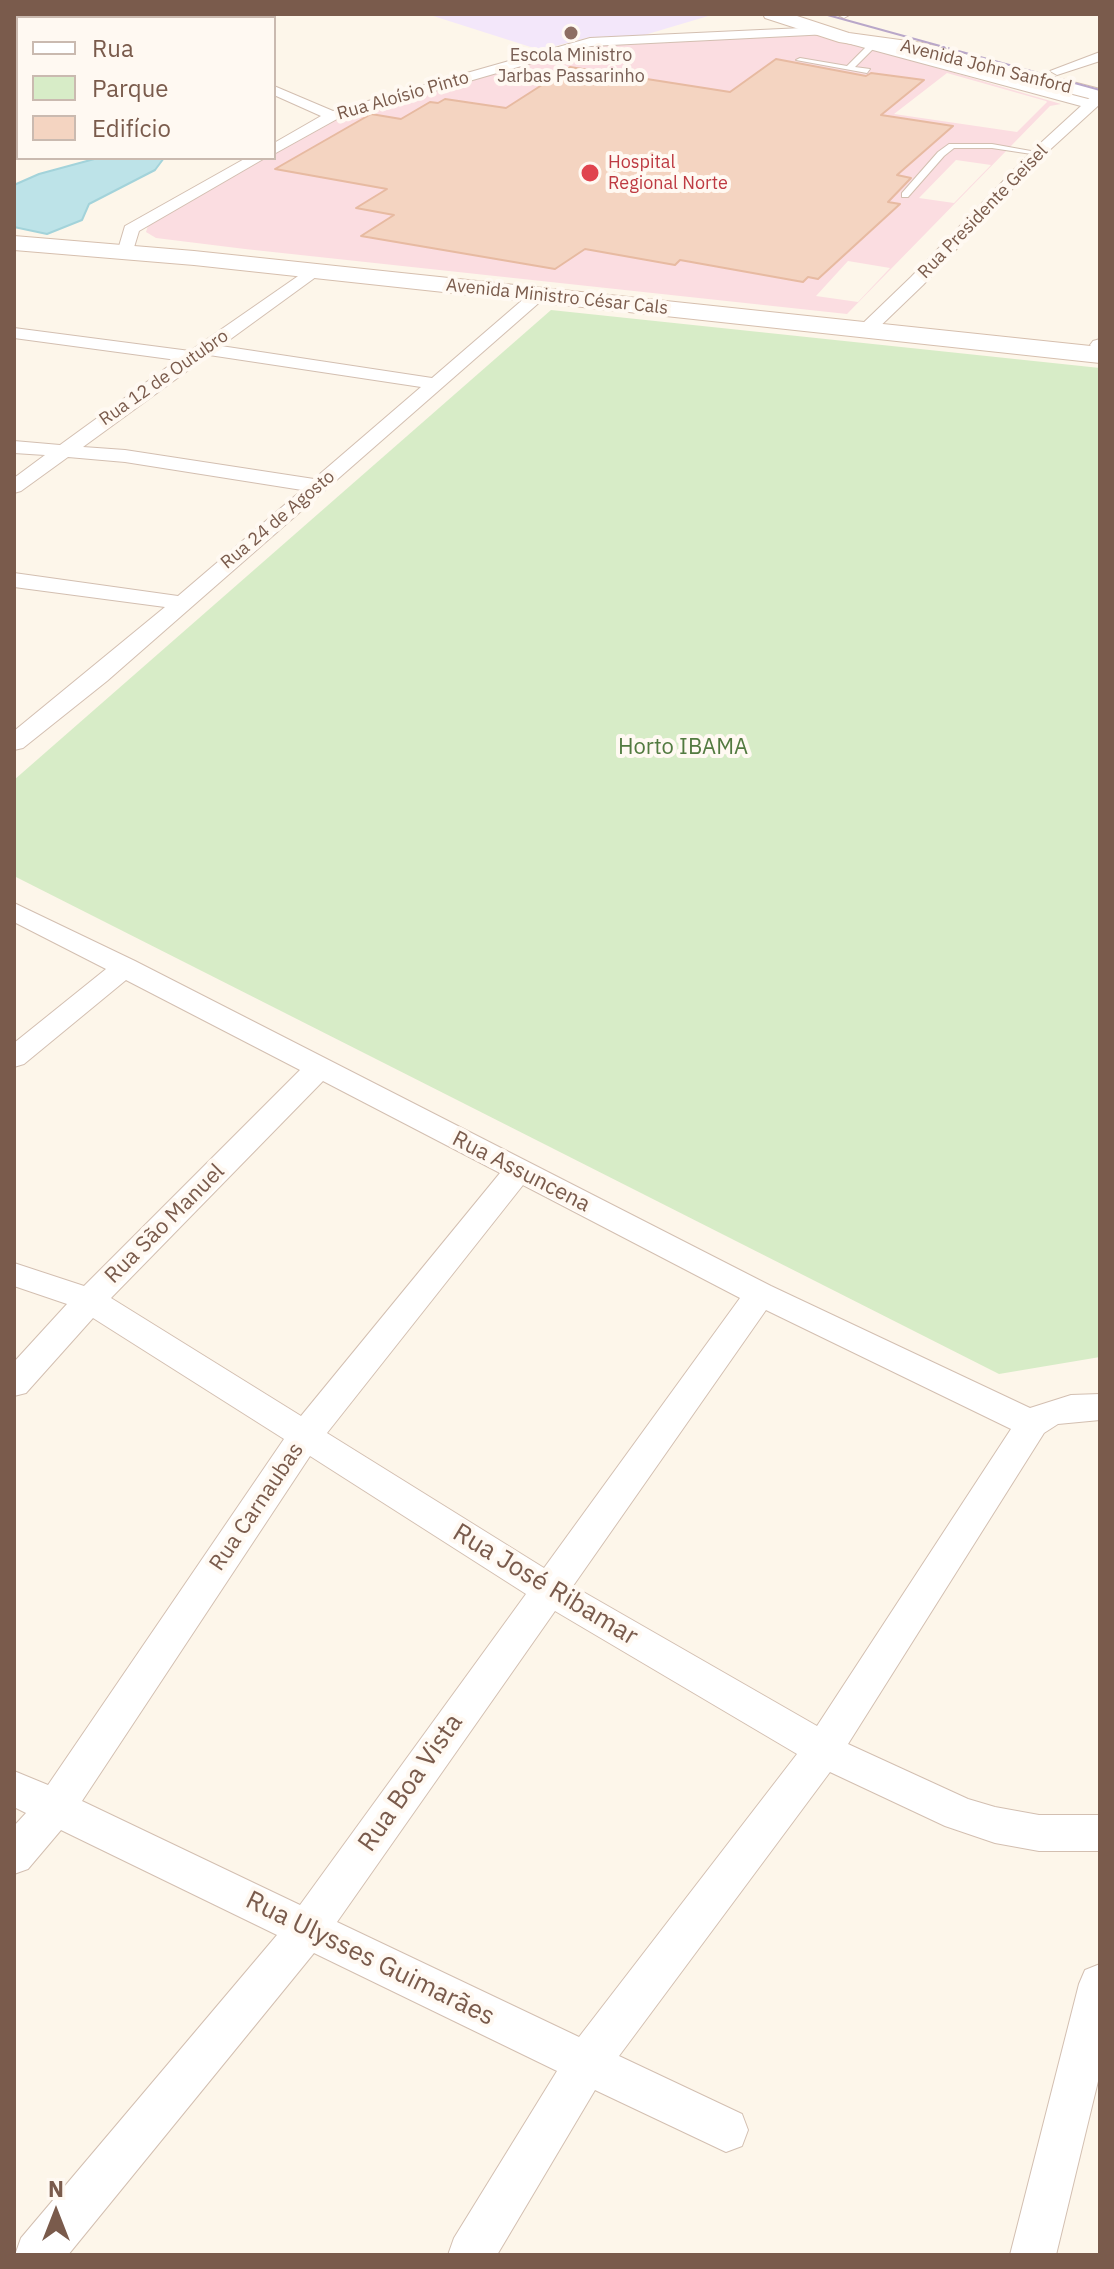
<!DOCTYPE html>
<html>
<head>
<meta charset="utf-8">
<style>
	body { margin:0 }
	#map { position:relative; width:1114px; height:2269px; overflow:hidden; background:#fdf6ea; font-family:"IBM Plex Sans",sans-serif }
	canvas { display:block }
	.frame { position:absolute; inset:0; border:16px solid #7a5b4c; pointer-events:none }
	.legend { position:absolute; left:16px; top:16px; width:260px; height:144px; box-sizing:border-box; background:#fff9f2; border:2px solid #cabab0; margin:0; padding:10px 14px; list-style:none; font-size:24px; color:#7a5b4c }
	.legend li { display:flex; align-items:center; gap:16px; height:40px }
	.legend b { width:40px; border:2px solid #cabab0 }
	.north { position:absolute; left:16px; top:2173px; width:80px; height:80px; -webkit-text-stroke:6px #fff9f2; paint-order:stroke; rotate:0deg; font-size:22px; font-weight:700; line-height:32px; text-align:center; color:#7a5b4c }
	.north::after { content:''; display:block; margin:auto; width:28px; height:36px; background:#7a5b4c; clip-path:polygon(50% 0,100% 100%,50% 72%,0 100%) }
</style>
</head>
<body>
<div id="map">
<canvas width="1114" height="2269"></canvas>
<div class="frame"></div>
<ul class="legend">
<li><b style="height:10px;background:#fff"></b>Rua</li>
<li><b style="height:22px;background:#d7ecc7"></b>Parque</li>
<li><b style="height:22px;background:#f4d4c1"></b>Edifício</li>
</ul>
<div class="north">N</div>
</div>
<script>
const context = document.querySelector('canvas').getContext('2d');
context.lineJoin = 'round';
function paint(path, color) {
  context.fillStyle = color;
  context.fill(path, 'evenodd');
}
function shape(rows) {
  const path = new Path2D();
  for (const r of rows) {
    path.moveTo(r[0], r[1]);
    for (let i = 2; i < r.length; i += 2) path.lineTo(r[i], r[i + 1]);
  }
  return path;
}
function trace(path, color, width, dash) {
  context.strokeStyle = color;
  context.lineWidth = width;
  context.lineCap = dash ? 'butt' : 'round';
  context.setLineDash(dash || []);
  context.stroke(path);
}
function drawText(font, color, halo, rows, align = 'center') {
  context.font = font + ' "IBM Plex Sans",sans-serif';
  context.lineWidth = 8;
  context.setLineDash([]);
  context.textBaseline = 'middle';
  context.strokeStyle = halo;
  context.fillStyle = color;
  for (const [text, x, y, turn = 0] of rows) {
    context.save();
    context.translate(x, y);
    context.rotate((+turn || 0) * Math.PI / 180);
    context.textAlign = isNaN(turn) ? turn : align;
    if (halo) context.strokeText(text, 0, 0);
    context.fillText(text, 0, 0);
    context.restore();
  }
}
const education = shape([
	[427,14,715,14,641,36,590,37,540,50]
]);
const medical = shape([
	[818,33,1061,104,1050,106,847,314,245,249,156,238,146,232,149,222,266,158,274,158,274,154,345,114,594,44],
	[947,73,1046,101,1047,102,1017,132,894,114],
	[956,160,991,165,954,203,919,198],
	[848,261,890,268,858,302,816,296]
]);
const green = shape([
	[551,310,1100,368,1100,1357,999,1374,14,876,14,780]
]);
const water = shape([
	[98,158,164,158,155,170,89,204,82,220,47,234,14,227,14,185,39,174,98,158]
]);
const building = shape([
	[776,59,866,76,871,73,924,80,881,115,953,126,897,175,911,178,888,202,900,204,818,279,808,277,803,282,680,260,675,265,585,249,555,269,361,236,394,215,356,208,387,189,275,169,371,114,401,119,430,102,438,103,445,99,506,108,570,67,730,92,776,59]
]);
const lane = shape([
	[869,44,876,46,855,67,870,69,867,73,796,60,800,58,847,66,869,44],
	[949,144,992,144,1042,153,1038,155,992,148,954,148,944,156,908,197,902,197,902,193,938,152,949,144]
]);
const street = shape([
	[44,14,65,14,71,18,50,18,44,14],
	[836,14,851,14,844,18,836,14],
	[824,27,829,28,829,34,591,46,337,119,274,154,274,143,321,116,274,95,274,86,333,111,590,38,824,27],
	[18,30,18,39,14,40,14,31,18,30],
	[847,37,1088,99,1100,92,1100,104,1043,156,923,285,872,334,866,335,860,334,857,330,860,326,911,277,1033,150,1081,106,847,43,847,37],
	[1100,52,1100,61,1057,75,1050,71,1100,52],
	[18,72,18,80,14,81,14,73,18,72],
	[18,97,18,106,14,107,14,98,18,97],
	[18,142,18,152,14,153,14,143,18,142],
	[246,158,265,158,139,231,131,257,119,257,117,253,125,226,246,158],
	[314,265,320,266,323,270,320,274,221,346,432,378,534,290,540,289,549,294,107,681,23,748,14,750,14,731,165,607,14,587,14,573,178,596,302,490,125,462,68,457,21,491,14,493,14,478,45,455,14,453,14,441,60,445,177,360,14,338,14,328,190,351,314,265],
	[209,355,421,387,314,479,125,450,83,447,209,355],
	[1100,339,1100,350,1093,349,1090,345,1093,341,1100,339],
	[14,903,135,961,771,1286,1030,1408,1071,1395,1100,1394,1100,1420,1058,1424,1044,1433,848,1744,968,1799,995,1807,1039,1815,1100,1815,1100,1851,1039,1851,995,1843,945,1826,830,1772,619,2056,742,2114,748,2130,742,2146,726,2152,595,2090,497,2255,448,2255,454,2238,557,2071,314,1953,68,2255,15,2255,21,2238,277,1935,61,1830,28,1869,14,1874,14,1826,26,1813,14,1807,14,1771,48,1785,284,1439,93,1318,26,1393,14,1396,14,1362,67,1304,14,1286,14,1263,84,1286,300,1070,126,980,24,1064,14,1067,14,1043,106,969,14,922,14,903],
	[323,1081,500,1173,301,1416,111,1298,323,1081],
	[523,1185,740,1298,544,1568,327,1433,523,1185],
	[766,1310,1011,1429,817,1726,573,1586,766,1310],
	[310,1456,526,1594,300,1905,82,1801,310,1456],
	[555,1611,797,1754,579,2037,337,1922,555,1611],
	[1100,1964,1100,2073,1056,2255,1010,2255,1079,1984,1085,1970,1100,1964]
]);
const secondary = shape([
	[763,14,791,14,849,33,922,43,1100,89,1100,101,921,55,839,42,765,18,763,14],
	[14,236,194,251,1100,347,1100,363,194,265,14,250,14,236]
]);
const tram = shape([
	[824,14,1100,90]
]);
const markers = [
	[571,33,8,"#8d6e63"],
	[590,173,10,"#e0444e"]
];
const farEducationnames = [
	["Escola Ministro",571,56],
	["Jarbas Passarinho",571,77]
];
const farStreetnames = [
	["Avenida John Sanford",986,67,14],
	["Rua Aloísio Pinto",403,96,-16],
	["Rua Presidente Geisel",983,212,-46],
	["Avenida Ministro César Cals",557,297,6],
	["Rua 12 de Outubro",164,378,-35],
	["Rua 24 de Agosto",278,520,-40]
];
const farHealthnames = [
	["Hospital",608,163],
	["Regional Norte",608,184]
];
const parkNames = [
	["Horto IBAMA",683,748]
];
const streetNames = [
	["Rua Assuncena",521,1172,27],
	["Rua São Manuel",165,1224,-45],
	["Rua Carnaubas",257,1507,-56]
];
const nearStreetnames = [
	["Rua José Ribamar",545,1585,31],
	["Rua Boa Vista",411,1783,-55],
	["Rua Ulysses Guimarães",370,1959,26]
];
paint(education, '#f3e7fa');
paint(medical, '#fbdde1');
paint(green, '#d7ecc7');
paint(water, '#bde3e8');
trace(water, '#a3d3da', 2);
paint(building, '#f4d4c1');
trace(building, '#e7baa1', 2);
trace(lane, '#d3bfb1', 2);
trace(street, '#d3bfb1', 2);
trace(secondary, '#d6bfae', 2);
paint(lane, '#fff');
paint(street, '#fff');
paint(secondary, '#fff');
trace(tram, '#b9a7c9', 2);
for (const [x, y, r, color] of markers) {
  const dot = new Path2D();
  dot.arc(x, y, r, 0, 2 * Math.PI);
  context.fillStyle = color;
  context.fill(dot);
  trace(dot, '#fff9f2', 3);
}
drawText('18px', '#785e54', '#fff9f2', farEducationnames);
drawText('18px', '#7a5b4c', '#fff9f2', farStreetnames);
drawText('18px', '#be3a42', '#fff9f2', farHealthnames, 'left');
drawText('22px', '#527a40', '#fff9f2', parkNames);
drawText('22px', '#7a5b4c', '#fff9f2', streetNames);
drawText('26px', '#7a5b4c', '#fff9f2', nearStreetnames);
</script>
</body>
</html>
